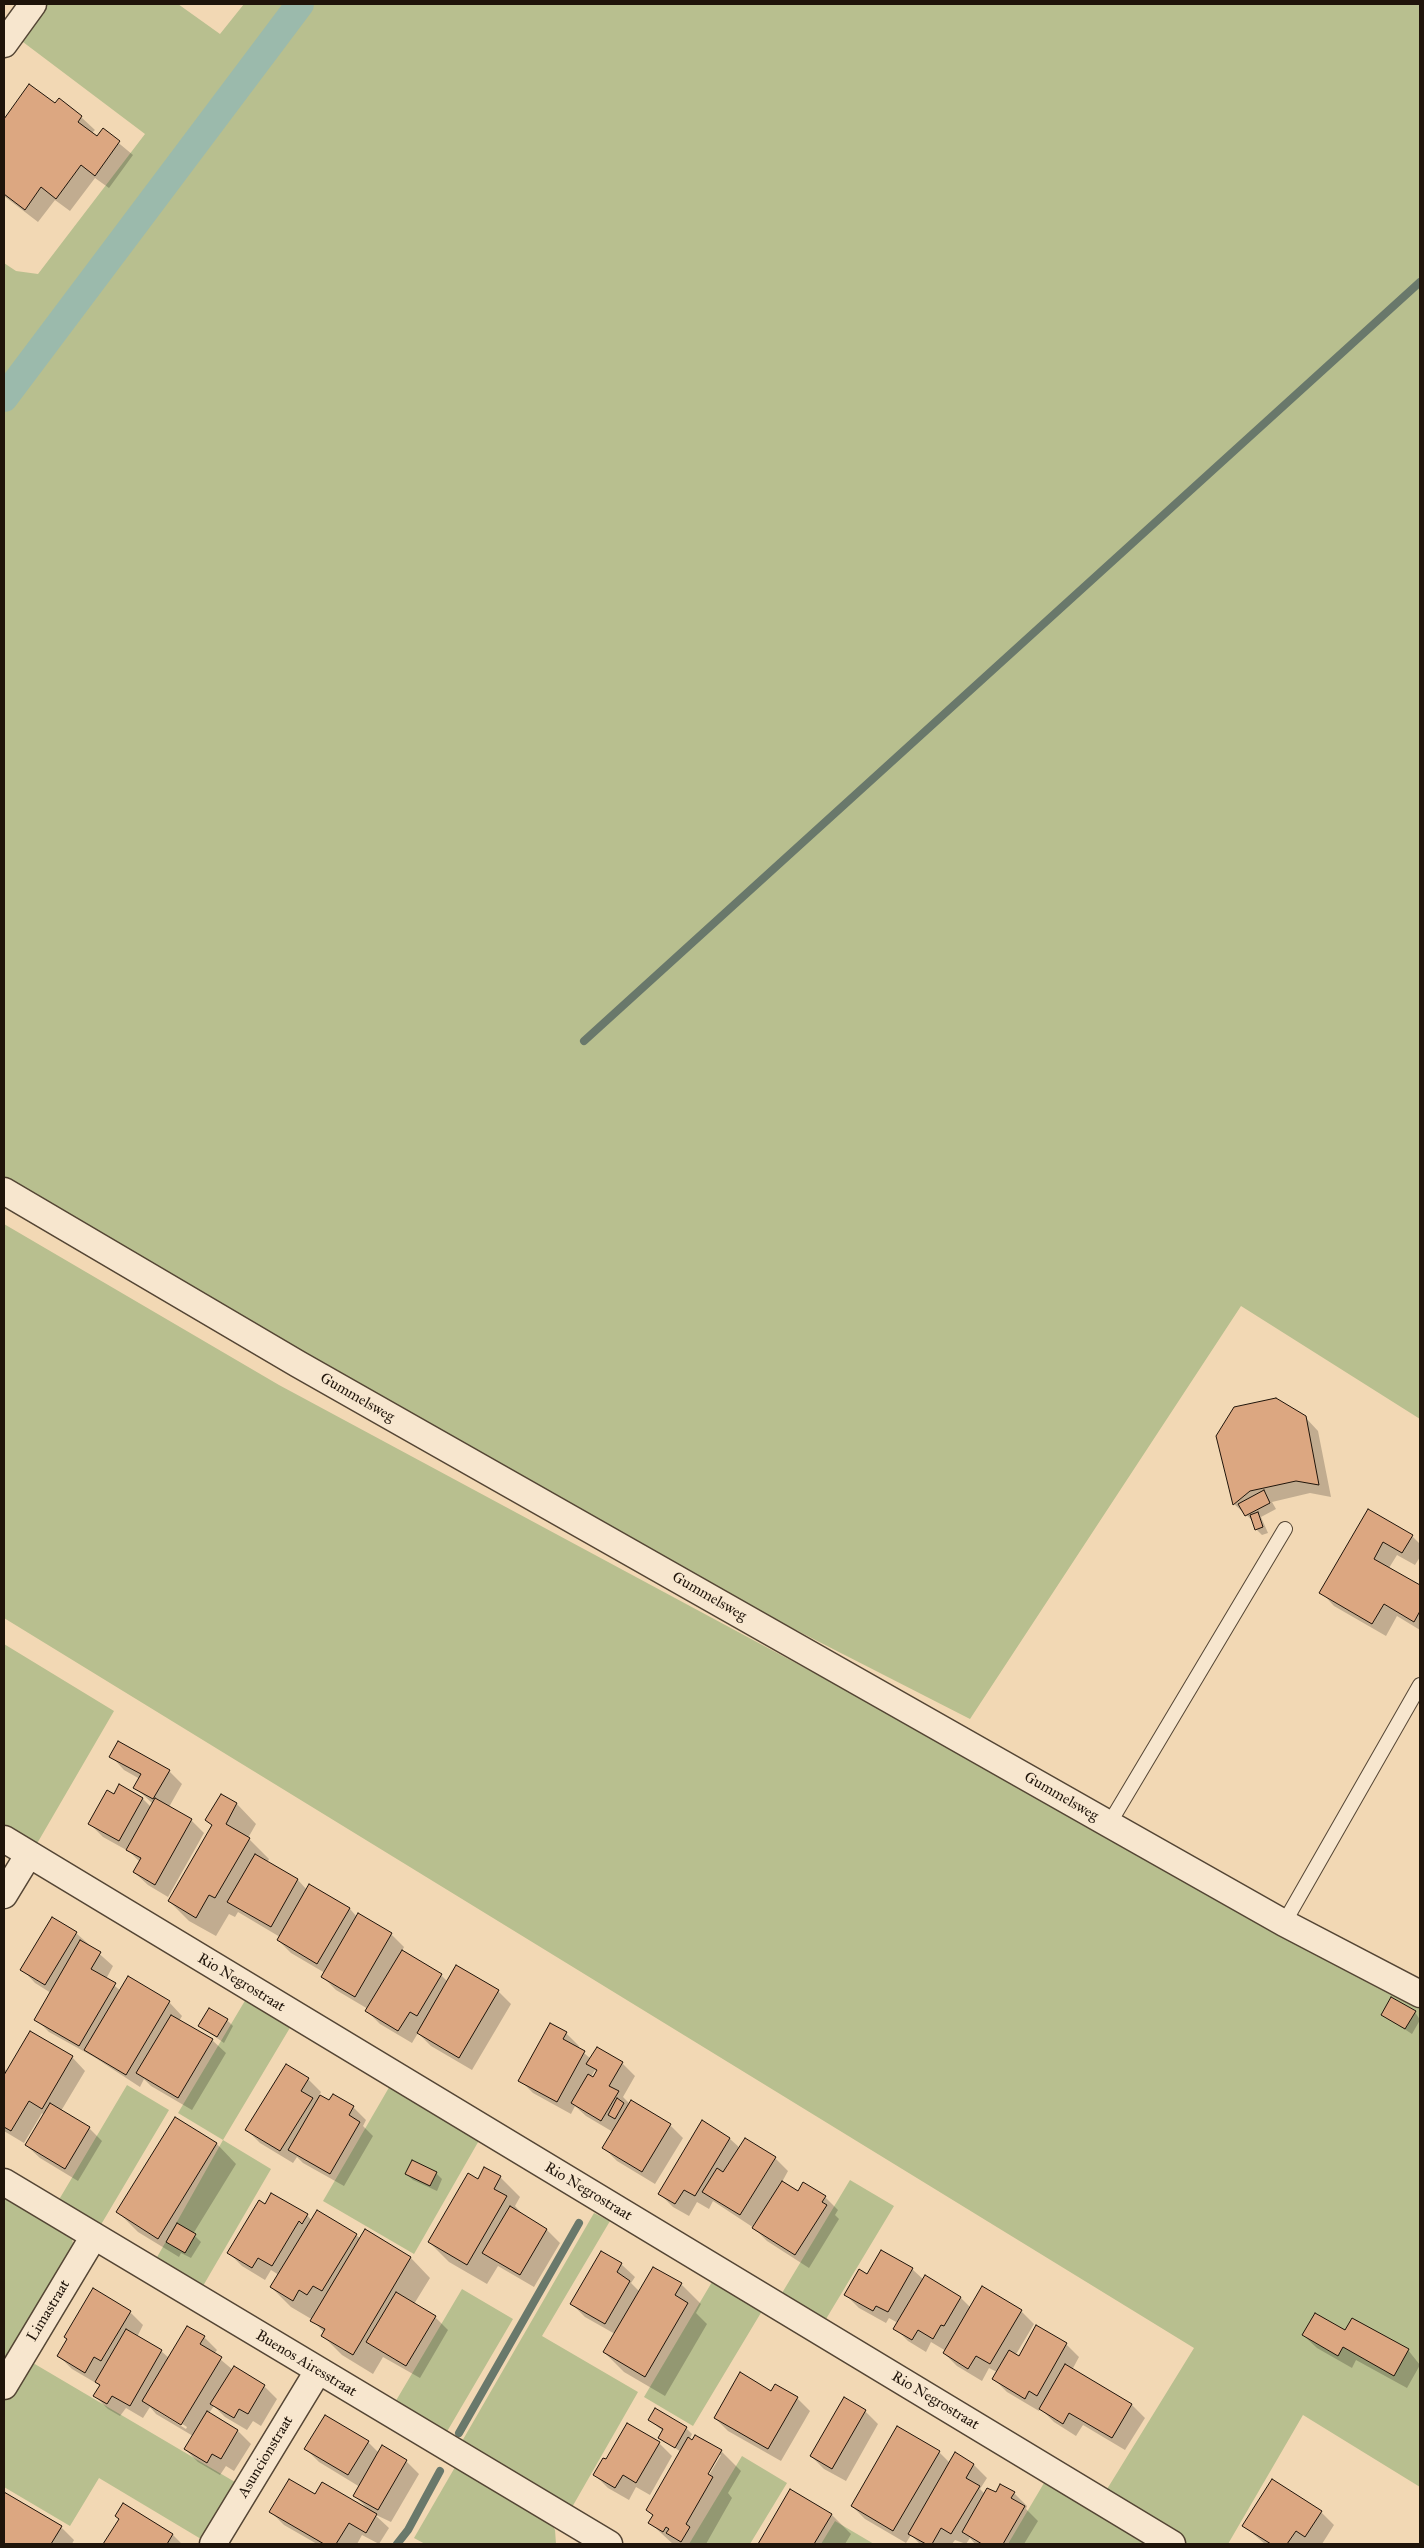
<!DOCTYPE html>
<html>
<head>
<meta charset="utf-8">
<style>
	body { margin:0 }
	#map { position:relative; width:1424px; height:2548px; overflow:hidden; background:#f2d8b4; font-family:"IM FELL Great Primer",serif }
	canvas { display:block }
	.frame { position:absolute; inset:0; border:5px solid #1f140a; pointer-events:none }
</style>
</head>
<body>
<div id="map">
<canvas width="1424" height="2548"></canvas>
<div class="frame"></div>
</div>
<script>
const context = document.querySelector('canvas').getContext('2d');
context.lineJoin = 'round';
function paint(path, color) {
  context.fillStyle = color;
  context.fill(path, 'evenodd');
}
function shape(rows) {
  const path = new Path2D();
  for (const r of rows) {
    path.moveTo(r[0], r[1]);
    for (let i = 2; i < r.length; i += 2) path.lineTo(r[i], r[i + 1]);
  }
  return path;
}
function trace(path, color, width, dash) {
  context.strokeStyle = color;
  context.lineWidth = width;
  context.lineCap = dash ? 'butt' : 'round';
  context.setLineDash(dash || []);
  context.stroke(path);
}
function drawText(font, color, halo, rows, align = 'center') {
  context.font = font + ' "IM FELL Great Primer",serif';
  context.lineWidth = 4.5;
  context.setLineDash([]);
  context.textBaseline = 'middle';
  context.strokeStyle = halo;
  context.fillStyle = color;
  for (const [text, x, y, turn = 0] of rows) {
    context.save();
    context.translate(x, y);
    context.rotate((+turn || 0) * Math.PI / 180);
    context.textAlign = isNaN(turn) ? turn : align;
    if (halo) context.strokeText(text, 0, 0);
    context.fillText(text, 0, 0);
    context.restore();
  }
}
const green = shape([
	[43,4,178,4,220,34,244,4,1420,4,1420,1419,1241,1306,970,1719,285,1369,4,1203,4,263,16,271,38,274,145,134,19,39],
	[4,1224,279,1385,952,1747,1420,2004,1420,2487,1303,2415,1228,2544,1188,2544,1104,2494,1194,2348,4,1618],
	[4,1644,114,1711,35,1847,4,1829],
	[246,1999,291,2026,223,2140,271,2169,203,2286,156,2259,223,2140,178,2113],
	[391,2084,481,2137,414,2254,323,2201],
	[127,2085,169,2110,99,2228,57,2203],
	[850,2180,894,2206,823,2324,779,2298],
	[4,2189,72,2238,74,2250,11,2361,4,2357],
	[594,2213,610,2221,542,2336,638,2392,571,2509,461,2443],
	[712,2282,762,2311,693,2426,644,2397],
	[462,2289,513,2319,445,2435,394,2404],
	[28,2360,240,2485,206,2542,99,2478,70,2526,4,2487,4,2401],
	[742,2456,787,2483,750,2544,689,2544],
	[458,2462,550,2520,555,2530,556,2544,425,2544,414,2538],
	[1044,2483,1140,2539,1144,2544,1008,2544],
	[835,2521,874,2544,821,2544]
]);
const shadow = shape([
	[29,86,55,105,81,117,95,130,91,134,97,138,103,130,133,155,109,188,95,178,70,211,55,200,38,222,4,196,4,121],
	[1305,1417,1318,1431,1331,1497,1310,1493,1272,1502,1276,1509,1261,1517,1268,1533,1262,1535,1256,1529,1253,1521,1234,1504,1217,1436],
	[1369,1510,1412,1536,1420,1544,1420,1557,1415,1565,1397,1555,1389,1568,1420,1587,1420,1630,1397,1616,1386,1636,1334,1606,1321,1592],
	[111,1756,169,1771,182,1784,169,1807,191,1820,204,1833,168,1897,148,1885,134,1872,140,1862,130,1852,103,1837,90,1824,119,1786,143,1799,151,1807,153,1804,135,1787,140,1779,124,1770],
	[221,1795,237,1804,256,1824,248,1838,269,1859,267,1863,298,1880,307,1890,310,1886,350,1909,357,1917,391,1934,404,1947,402,1951,441,1975,448,1982,498,1991,511,2004,472,2070,431,2046,418,2033,412,2043,380,2024,367,2011,368,2009,336,1990,323,1977,325,1973,291,1953,278,1940,280,1937,238,1912,235,1917,229,1914,216,1936,189,1921,169,1901,213,1826,207,1820],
	[76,1933,113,1966,106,1979,121,1991,129,1978,169,2002,182,2016,179,2021,212,2040,226,2053,192,2110,151,2086,144,2079,140,2087,94,2057,49,2032,36,2019,51,1993,35,1983,22,1969],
	[1415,2012,1420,2020,1412,2034,1383,2015],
	[227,2020,233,2026,224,2043,200,2026],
	[31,2033,72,2057,85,2071,61,2111,89,2128,102,2141,78,2181,40,2158,26,2145,44,2115,42,2113,24,2143,4,2131,4,2068,7,2072],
	[566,2033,579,2046,578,2048,591,2059,622,2063,635,2076,623,2097,630,2104,670,2125,683,2138,655,2184,617,2161,604,2148,613,2132,586,2116,575,2106,571,2114,533,2093,520,2080],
	[595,2070,597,2073,594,2079,591,2077],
	[308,2079,321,2092,319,2096,330,2102,353,2107,366,2120,363,2126,373,2136,344,2186,303,2163,297,2157,293,2163,260,2143,247,2130],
	[176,2118,217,2144,236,2164,193,2234,201,2242,191,2258,181,2253,179,2257,138,2232,118,2212],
	[702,2122,730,2139,740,2148,775,2158,788,2171,782,2182,798,2192,825,2197,838,2210,835,2215,839,2219,809,2268,767,2241,754,2228,713,2201,709,2209,697,2202,689,2216,673,2207,660,2194],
	[436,2173,442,2179,437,2191,413,2180,406,2174],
	[500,2177,520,2197,515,2206,525,2217,547,2230,560,2243,534,2287,498,2266,487,2284,449,2262,429,2242,478,2180],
	[265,2206,307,2215,312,2221,356,2235,361,2239,366,2231,411,2258,430,2278,414,2304,435,2317,448,2330,420,2378,383,2357,373,2374,342,2355,323,2336,324,2333,313,2320,291,2307,271,2287,279,2275,271,2270,265,2280,242,2266,229,2253],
	[601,2253,621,2264,635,2277,631,2283,640,2292,681,2284,701,2304,696,2313,707,2324,665,2396,624,2372,604,2352,615,2334,585,2317,572,2304],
	[912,2269,924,2280,925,2277,961,2298,971,2308,1021,2311,1034,2324,1015,2356,1019,2358,1066,2344,1079,2357,1072,2370,1132,2405,1145,2418,1125,2450,1083,2425,1076,2436,1054,2422,1040,2408,1039,2411,1007,2392,994,2379,997,2372,989,2368,982,2381,957,2366,944,2353,946,2351,931,2342,926,2352,908,2341,895,2328,898,2323,889,2318,886,2323,859,2308,846,2295,868,2275],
	[130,2312,143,2325,137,2337,161,2351,169,2358,204,2337,217,2350,214,2354,233,2370,234,2368,264,2386,277,2399,261,2426,253,2421,247,2430,225,2417,214,2406,209,2413,238,2431,251,2444,234,2471,226,2466,220,2475,198,2462,185,2449,193,2436,156,2414,150,2407,143,2418,126,2408,120,2416,108,2409,95,2396,101,2386,72,2369,59,2356],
	[157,2408,187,2427,186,2429,157,2411],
	[1346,2332,1408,2350,1420,2365,1407,2388,1356,2360,1352,2368,1317,2348,1303,2335],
	[772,2392,797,2398,810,2411,781,2461,728,2431,715,2418],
	[865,2411,878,2424,846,2481,824,2469,811,2456],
	[649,2420,686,2428,692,2434,689,2440,693,2442,696,2436,721,2451,741,2471,728,2493,732,2498,706,2544,673,2544,650,2523,654,2516,647,2510,681,2452,659,2437,663,2431],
	[718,2455,721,2455,706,2480,704,2479],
	[368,2442,379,2453,406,2461,419,2474,391,2522,374,2514,389,2528,379,2544,362,2535,357,2544,317,2544,284,2525,271,2512,315,2496,369,2510,355,2496,360,2487,319,2462,306,2449],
	[659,2443,672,2456,650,2495,636,2487,629,2500,608,2488,595,2475,607,2461],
	[939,2452,950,2463,974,2465,987,2478,980,2489,985,2494,1014,2493,1027,2506,1026,2509,1038,2521,1024,2544,975,2544,970,2538,966,2544,955,2540,952,2544,920,2544,911,2535,906,2543,865,2519,852,2506],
	[791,2490,832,2515,851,2534,845,2544,759,2544],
	[4,2493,61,2527,74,2540,72,2544,4,2544],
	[123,2505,173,2535,182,2544,105,2544,120,2520],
	[1321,2512,1334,2525,1322,2544,1265,2544,1244,2526]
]);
const stream = shape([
	[584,1041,1420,282],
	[459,2433,579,2223],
	[397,2544,408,2530,440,2471]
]);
const canal = shape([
	[4,398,300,4]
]);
const building = shape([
	[29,84,55,103,59,98,82,116,78,122,97,136,103,128,120,141,95,176,81,165,56,199,41,187,25,210,4,194,4,119,29,84],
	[1276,1398,1306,1416,1319,1485,1296,1481,1250,1491,1233,1505,1216,1436,1234,1407,1276,1398],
	[1264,1490,1270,1503,1245,1516,1238,1504,1264,1490],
	[1368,1509,1413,1535,1402,1553,1383,1542,1374,1559,1420,1585,1420,1611,1414,1622,1384,1604,1372,1624,1319,1593,1368,1509],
	[1258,1512,1263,1527,1255,1530,1250,1515,1258,1512],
	[118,1741,170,1770,153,1799,133,1788,141,1774,109,1757,118,1741],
	[119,1784,143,1798,119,1841,88,1824,107,1790,114,1794,119,1784],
	[221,1794,237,1803,226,1824,250,1838,215,1898,209,1895,196,1918,168,1901,212,1825,205,1820,221,1794],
	[155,1798,192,1819,155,1885,133,1872,141,1858,126,1850,155,1798],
	[255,1854,298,1879,271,1927,227,1902,255,1854],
	[309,1884,350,1908,317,1964,277,1940,309,1884],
	[358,1913,392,1933,355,1997,321,1977,358,1913],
	[52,1917,77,1932,45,1985,20,1970,52,1917],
	[80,1940,101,1952,91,1969,116,1983,79,2046,34,2020,80,1940],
	[402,1950,442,1974,417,2016,410,2012,398,2031,365,2011,402,1950],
	[456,1965,499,1990,459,2058,417,2033,456,1965],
	[128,1976,170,2001,126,2075,84,2050,128,1976],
	[1391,1997,1416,2011,1405,2029,1381,2015,1391,1997],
	[209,2008,228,2019,217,2037,198,2026,209,2008],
	[171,2015,213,2039,178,2098,136,2073,171,2015],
	[550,2023,567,2032,563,2039,585,2051,557,2102,518,2081,550,2023],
	[30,2031,73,2056,42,2109,29,2101,11,2131,4,2127,4,2075,30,2031],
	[597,2047,623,2062,609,2086,619,2091,601,2121,571,2103,588,2074,593,2077,597,2070,586,2064,597,2047],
	[286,2064,309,2078,301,2091,313,2098,280,2151,245,2130,286,2064],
	[333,2094,354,2106,349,2115,360,2122,330,2174,288,2150,320,2095,329,2100,333,2094],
	[617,2098,624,2103,615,2119,608,2115,617,2098],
	[631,2100,671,2124,642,2172,602,2148,631,2100],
	[50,2103,90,2127,65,2169,25,2145,50,2103],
	[175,2117,217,2143,158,2239,116,2212,175,2117],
	[702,2120,730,2138,695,2196,684,2190,675,2204,658,2194,702,2120],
	[745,2138,776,2157,740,2215,702,2192,717,2168,723,2172,745,2138],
	[412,2160,437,2172,430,2186,405,2174,412,2160],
	[484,2167,501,2176,494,2189,507,2196,467,2265,428,2242,468,2173,478,2179,484,2167],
	[782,2181,798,2191,803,2182,826,2196,822,2202,827,2205,795,2255,752,2228,782,2181],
	[271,2193,308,2214,302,2224,299,2221,272,2266,258,2258,252,2268,227,2253,259,2200,265,2204,271,2193],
	[510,2206,547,2229,520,2275,482,2253,510,2206],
	[317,2210,357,2234,322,2291,313,2286,307,2295,299,2290,293,2301,270,2287,317,2210],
	[177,2223,196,2234,185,2253,166,2242,177,2223],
	[365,2229,411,2257,353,2355,321,2336,325,2329,310,2321,365,2229],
	[881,2250,913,2268,888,2312,876,2306,873,2311,844,2295,859,2269,867,2274,881,2250],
	[601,2251,622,2263,617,2272,630,2281,605,2324,570,2304,601,2251],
	[653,2267,682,2283,675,2295,688,2303,645,2377,603,2352,653,2267],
	[925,2275,961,2297,944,2326,941,2325,933,2339,918,2330,912,2340,893,2329,925,2275],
	[982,2286,1022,2310,990,2364,976,2356,968,2369,943,2353,982,2286],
	[93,2288,131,2311,101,2361,94,2357,85,2373,57,2356,67,2339,64,2337,93,2288],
	[396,2292,436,2316,406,2366,366,2342,396,2292],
	[1315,2313,1345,2330,1352,2318,1409,2349,1394,2376,1343,2347,1338,2356,1302,2335,1315,2313],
	[1036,2325,1067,2343,1037,2396,1029,2391,1025,2399,992,2379,1009,2350,1019,2356,1036,2325],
	[187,2326,205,2336,200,2344,222,2357,181,2425,142,2401,187,2326],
	[126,2329,162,2350,130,2406,112,2396,107,2404,93,2396,100,2385,95,2382,126,2329],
	[1065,2364,1132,2404,1112,2438,1069,2413,1063,2424,1039,2409,1065,2364],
	[234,2366,265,2385,248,2414,239,2409,234,2418,210,2404,234,2366],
	[740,2372,771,2391,775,2384,798,2397,768,2449,714,2418,740,2372],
	[844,2397,866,2410,832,2469,810,2456,844,2397],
	[655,2408,687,2427,675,2448,658,2438,663,2429,648,2420,655,2408],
	[207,2411,238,2430,221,2459,212,2454,207,2463,184,2449,207,2411],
	[325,2415,369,2441,348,2475,304,2449,325,2415],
	[627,2423,660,2442,636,2483,623,2475,615,2488,593,2475,603,2458,606,2459,627,2423],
	[897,2426,940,2451,893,2531,851,2506,897,2426],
	[695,2435,722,2450,708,2474,713,2477,686,2524,690,2527,681,2542,666,2533,669,2529,666,2527,663,2532,648,2523,653,2515,646,2510,688,2437,692,2440,695,2435],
	[382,2445,407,2460,378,2510,353,2496,382,2445],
	[955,2452,974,2464,966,2478,980,2486,951,2534,941,2528,932,2544,926,2544,908,2534,955,2452],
	[289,2479,315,2494,322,2482,377,2514,366,2533,349,2523,336,2544,324,2544,269,2512,289,2479],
	[1272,2479,1322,2511,1305,2537,1296,2531,1287,2544,1271,2544,1242,2526,1272,2479],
	[1000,2484,1015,2492,1011,2498,1025,2506,1003,2544,982,2544,962,2532,987,2488,996,2492,1000,2484],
	[790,2489,832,2514,814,2544,758,2544,790,2489],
	[4,2492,62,2526,51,2544,4,2544,4,2492],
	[123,2503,173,2534,167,2544,103,2544,119,2519,115,2516,123,2503]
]);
const lane = shape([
	[1109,1824,1285,1529],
	[1284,1923,1420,1685]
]);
const street = shape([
	[4,44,33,4],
	[4,1191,298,1364,1109,1824,1284,1923,1420,1994],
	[4,1839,1172,2544],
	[4,1895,29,1854],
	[4,2182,609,2544],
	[4,2386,94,2236],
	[213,2544,318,2371]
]);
const streetNames = [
	["Gummelsweg",357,1398,30],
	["Gummelsweg",709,1597,30],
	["Gummelsweg",1061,1797,30],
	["Rio Negrostraat",241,1983,31],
	["Rio Negrostraat",588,2192,31],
	["Limastraat",49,2311,-59],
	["Buenos Airesstraat",306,2364,31],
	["Rio Negrostraat",935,2401,31],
	["Asuncionstraat",266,2457,-59]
];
paint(green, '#b8bf8f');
paint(shadow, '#0003');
trace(stream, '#69786b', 8);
trace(canal, '#9bbaac', 28);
paint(building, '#dca781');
trace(building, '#1f140a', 1);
trace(lane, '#544534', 16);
trace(street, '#544534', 29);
trace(lane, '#f7e6ce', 14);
trace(street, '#f7e6ce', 26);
drawText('15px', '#1f140a', '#f7e6ce', streetNames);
</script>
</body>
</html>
